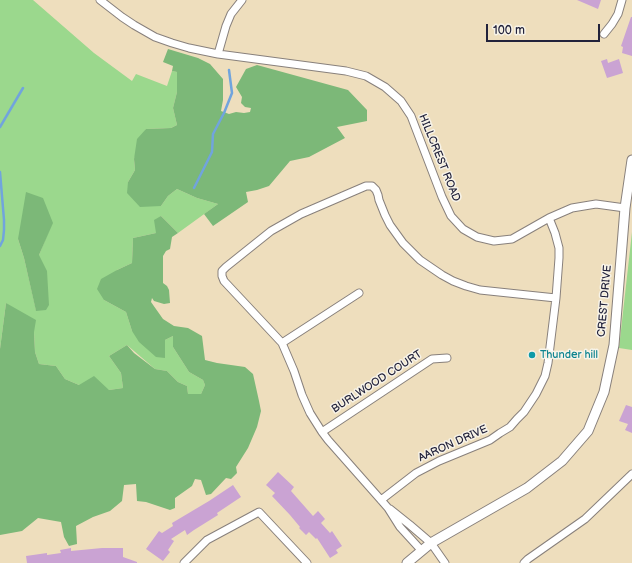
<!DOCTYPE html>
<html>
<head>
<meta charset="utf-8">
<style>
	body { margin:0 }
	#map { position:relative; width:632px; height:563px; overflow:hidden; background:#eedebd; font-family:"Balsamiq Sans",sans-serif }
	canvas { display:block }
	.scale { position:absolute; left:486px; top:24px; width:114px; height:18px; box-sizing:border-box; border:2px solid #22223b; border-top:0; padding-left:5px; font-size:12px; line-height:14px; white-space:nowrap; color:#22223b; -webkit-text-stroke:3px #f7f3e8; paint-order:stroke }
</style>
</head>
<body>
<div id="map">
<canvas width="632" height="563"></canvas>
<div class="scale">100 m</div>
</div>
<script>
const context = document.querySelector('canvas').getContext('2d');
context.lineJoin = 'round';
function paint(path, color) {
  context.fillStyle = color;
  context.fill(path, 'evenodd');
}
function shape(rows) {
  const path = new Path2D();
  for (const r of rows) {
    path.moveTo(r[0], r[1]);
    for (let i = 2; i < r.length; i += 2) path.lineTo(r[i], r[i + 1]);
  }
  return path;
}
function trace(path, color, width, dash) {
  context.strokeStyle = color;
  context.lineWidth = width;
  context.lineCap = dash ? 'butt' : 'round';
  context.setLineDash(dash || []);
  context.stroke(path);
}
function drawText(font, color, halo, rows, align = 'center') {
  context.font = font + ' "Balsamiq Sans",sans-serif';
  context.lineWidth = 3;
  context.setLineDash([]);
  context.textBaseline = 'middle';
  context.strokeStyle = halo;
  context.fillStyle = color;
  for (const [text, x, y, turn = 0] of rows) {
    context.save();
    context.translate(x, y);
    context.rotate((+turn || 0) * Math.PI / 180);
    context.textAlign = isNaN(turn) ? turn : align;
    if (halo) context.strokeText(text, 0, 0);
    context.fillText(text, 0, 0);
    context.restore();
  }
}
const green = shape([
	[0,0,33,0,94,53,132,81,136,74,167,86,172,71,177,72,177,92,173,108,177,125,171,128,146,129,134,159,135,170,128,182,161,206,168,196,177,189,197,198,218,204,178,233,161,216,156,233,133,238,132,263,117,270,104,300,126,312,132,331,165,340,173,336,173,347,189,372,203,380,205,385,201,394,188,394,187,386,178,382,167,371,155,369,127,345,109,356,121,373,123,388,109,390,79,385,65,379,56,366,39,364,35,352,34,332,6,303,0,349],
	[52,223,39,255,36,310,24,258,18,239],
	[632,232,632,350,619,348]
]);
const forest = shape([
	[168,49,198,58,210,64,223,79,223,100,221,111,229,114,236,112,244,113,250,112,251,108,245,107,241,103,242,97,236,87,246,69,257,65,348,90,367,110,367,121,337,127,345,138,309,157,290,161,269,186,257,190,246,192,248,202,213,226,204,214,218,204,197,198,177,189,168,196,161,206,140,207,127,193,128,182,135,170,134,159,137,139,146,129,171,128,177,125,173,108,177,92,177,72,172,71,173,66,163,62],
	[26,192,43,198,53,223,39,255,47,271,49,305,46,310,36,311,24,258,18,239],
	[161,216,178,233,172,237,170,249,166,251,163,256,163,283,167,286,169,290,170,303,164,304,154,301,152,298,151,302,163,319,174,326,188,328,202,336,205,360,217,363,245,367,253,374,259,401,261,411,257,427,248,448,236,467,237,473,231,479,226,478,211,494,206,495,201,480,195,479,192,486,175,498,175,508,170,510,146,502,137,501,136,484,124,485,122,501,110,511,93,517,76,526,77,544,69,546,64,537,61,522,38,518,22,531,0,535,0,349,6,303,36,320,34,332,35,352,39,364,56,366,65,379,79,385,94,376,109,390,123,388,121,373,109,356,127,345,134,353,155,369,167,371,178,382,187,386,188,394,201,394,205,385,203,380,189,372,173,347,173,336,165,340,165,358,156,357,139,342,132,331,126,312,104,300,97,289,101,279,117,270,132,263,133,238,156,233,154,220]
]);
const stream = shape([
	[0,127,23,88],
	[0,172,4,220,4,230,3,240,0,246],
	[194,188,212,152,213,134,224,113,232,93,229,70]
]);
const building = shape([
	[577,0,601,0,598,9],
	[631,17,632,17,632,56,622,53,623,47,621,46],
	[607,59,608,63,619,59,623,73,607,78,601,61],
	[626,405,632,407,632,433,625,430,628,424,619,421],
	[278,472,294,487,291,491,313,516,318,511,325,519,321,523,330,533,332,531,342,546,336,550,338,553,330,558,317,538,316,539,309,532,306,535,299,528,300,527,290,515,272,496,275,493,266,485],
	[233,485,241,497,217,513,218,515,194,530,187,535,185,530,171,539,174,541,168,550,170,552,163,561,146,549,159,531,162,533,173,526,172,523,209,501],
	[71,548,71,551,102,548,123,548,123,557,137,562,137,563,27,563,26,556,47,553,47,555,61,553,60,550]
]);
const minor = shape([
	[100,0,122,17,134,25,155,37,172,43,189,48,218,54,346,71,366,76,385,87,401,101,411,116,442,197,451,216,463,229,477,237,494,241,512,239,549,218,572,208,596,204,625,208],
	[604,34,612,24,618,14,622,0],
	[218,54,226,26,231,14,242,0],
	[282,343,359,293],
	[322,432,432,359,447,358],
	[381,500,416,473,439,461,490,440,500,433,510,427,517,419,524,412,536,394,545,376,548,363,556,298,559,258,559,248,555,233,549,218],
	[390,509,410,525,431,543,445,563],
	[421,550,400,527,388,508,381,500,328,440,322,432,310,413,302,395,294,371,282,343,224,281,222,276,222,271,226,267,271,231,301,214,366,186,372,186,376,190,378,195,379,200,385,215,390,225,403,243,420,260,442,275,453,281,466,286,480,290,556,298],
	[184,563,207,540,259,512,307,563],
	[524,563,528,559,585,519,632,474]
]);
const tertiary = shape([
	[407,563,431,543,527,488,562,461,588,431,604,392,614,345,625,208,632,160]
]);
const markers = [
	[532,355,4,"#0f9aa8"]
];
const streetNames = [
	["HILLCREST ROAD",439,158,68],
	["CREST DRIVE",605,301,-85],
	["BURLWOOD COURT",377,382,-33],
	["AARON DRIVE",453,444,-24]
];
const cultureNames = [
	["Thunder hill",540,355]
];
paint(green, '#9bd88d');
paint(forest, '#7cb878');
trace(stream, '#71a4dd', 2.5);
paint(building, '#caa3d3');
trace(minor, '#88807c', 9);
trace(tertiary, '#88807c', 11);
trace(minor, '#fff', 7);
trace(tertiary, '#fff', 9);
for (const [x, y, r, color] of markers) {
  const dot = new Path2D();
  dot.arc(x, y, r, 0, 2 * Math.PI);
  context.fillStyle = color;
  context.fill(dot);
  trace(dot, '#f7f3e8', 1.5);
}
drawText('11px', '#22223b', '#f7f3e8', streetNames);
drawText('11px', '#0d838f', '#f7f3e8', cultureNames, 'left');
</script>
</body>
</html>
